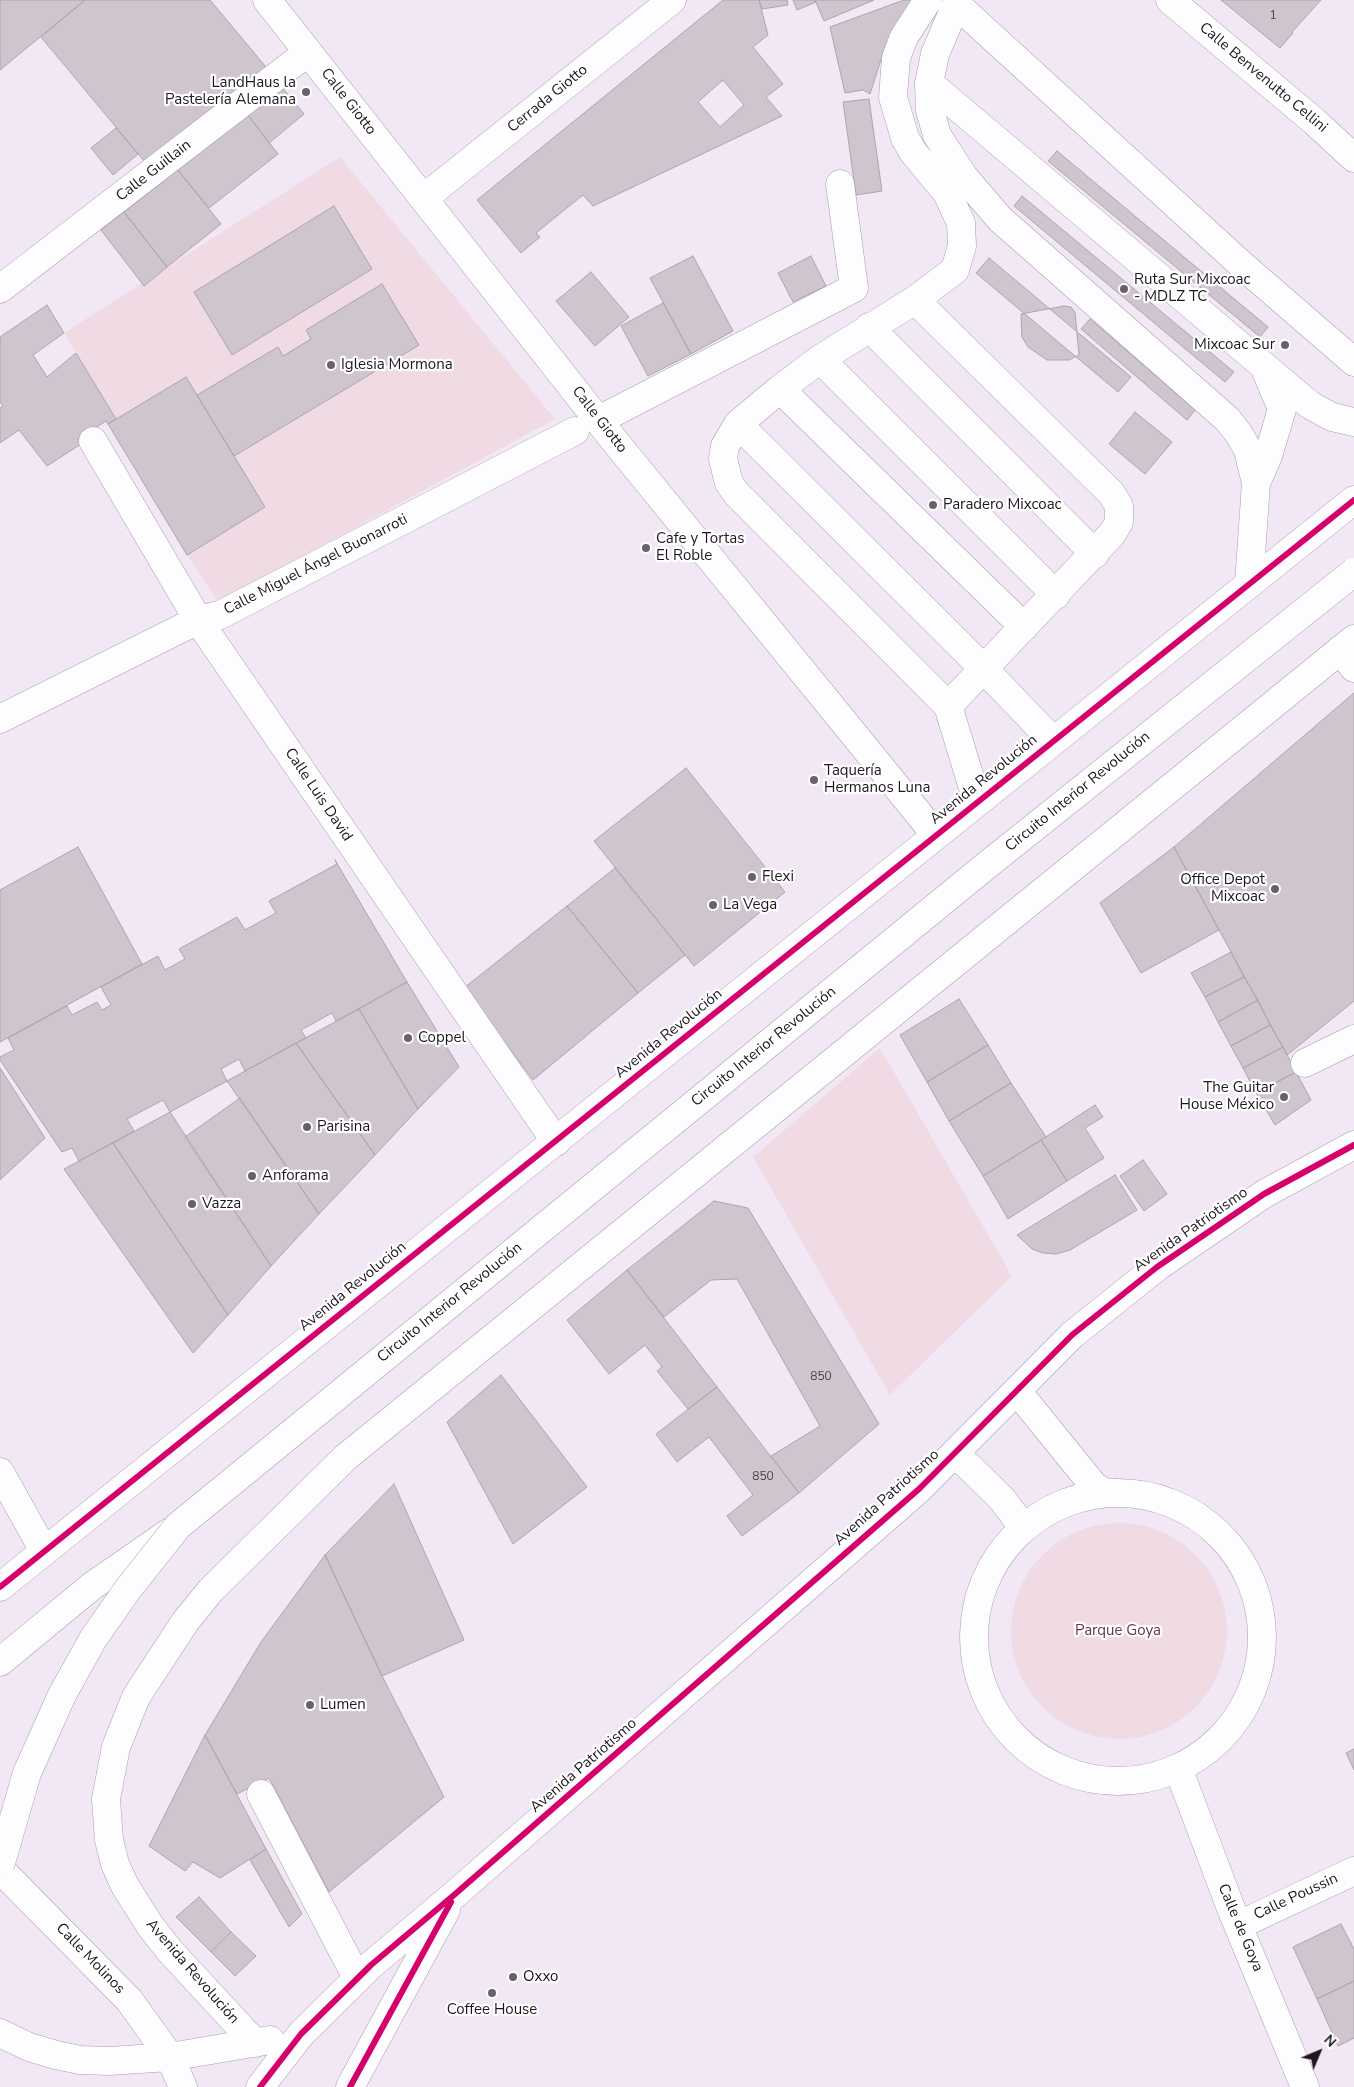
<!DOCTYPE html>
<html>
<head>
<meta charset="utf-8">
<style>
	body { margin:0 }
	#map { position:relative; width:1354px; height:2087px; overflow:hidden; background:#f2e8f5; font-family:"Nunito Sans",sans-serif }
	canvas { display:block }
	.north { position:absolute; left:1294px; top:2027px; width:50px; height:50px; -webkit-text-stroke:4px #fff; paint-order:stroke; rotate:45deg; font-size:14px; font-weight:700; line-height:20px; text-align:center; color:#1e1720 }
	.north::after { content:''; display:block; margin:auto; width:18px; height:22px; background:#1e1720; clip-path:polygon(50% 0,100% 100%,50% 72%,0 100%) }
</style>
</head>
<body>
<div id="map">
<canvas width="1354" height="2087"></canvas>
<div class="north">N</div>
</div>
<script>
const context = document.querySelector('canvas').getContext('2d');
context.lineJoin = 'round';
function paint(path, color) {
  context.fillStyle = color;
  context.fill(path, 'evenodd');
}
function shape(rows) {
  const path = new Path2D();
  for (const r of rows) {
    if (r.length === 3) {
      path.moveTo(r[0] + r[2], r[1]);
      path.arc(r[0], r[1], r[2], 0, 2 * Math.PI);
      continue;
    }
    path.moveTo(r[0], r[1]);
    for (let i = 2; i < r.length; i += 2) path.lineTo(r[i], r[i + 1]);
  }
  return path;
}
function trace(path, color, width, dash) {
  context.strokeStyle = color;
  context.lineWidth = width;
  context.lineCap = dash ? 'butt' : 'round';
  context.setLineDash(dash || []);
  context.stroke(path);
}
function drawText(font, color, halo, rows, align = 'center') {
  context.font = font + ' "Nunito Sans",sans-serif';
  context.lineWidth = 4.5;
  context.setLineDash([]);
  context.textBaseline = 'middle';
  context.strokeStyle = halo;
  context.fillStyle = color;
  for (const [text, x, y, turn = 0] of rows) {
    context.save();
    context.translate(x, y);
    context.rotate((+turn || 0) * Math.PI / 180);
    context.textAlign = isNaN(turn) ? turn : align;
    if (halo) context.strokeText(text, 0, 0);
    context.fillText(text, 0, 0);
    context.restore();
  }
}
const green = shape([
	[340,157,555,419,218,602,187,555,108,424,116,418,64,333],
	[880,1048,1012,1276,890,1395,753,1157],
	[1119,1631,108]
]);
const building = shape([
	[0,0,85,0,0,70,0,0],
	[85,0,210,0,266,67,145,162,41,37,85,0],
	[723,0,759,0,768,35,753,47,783,84,766,97,782,116,593,206,583,195,536,233,540,237,521,253,477,200,723,0],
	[723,80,744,105,720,127,698,102,723,80],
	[759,0,787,0,788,5,762,9,759,0],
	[793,0,815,0,816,2,797,10,793,0],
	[815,0,874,0,824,21,815,0],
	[904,0,915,0,898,23,885,47,870,94,863,90,845,93,830,27,904,0],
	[1221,0,1321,0,1292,32,1293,33,1280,48,1221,0],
	[282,87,304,114,269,143,248,115,282,87],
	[869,99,882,191,856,195,843,102,869,99],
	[248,115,278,154,209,208,178,170,248,115],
	[116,128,138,154,113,175,91,148,116,128],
	[1057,151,1268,327,1260,337,1048,161,1057,151],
	[178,170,221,224,167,267,124,212,178,170],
	[1022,196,1234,372,1225,382,1014,206,1022,196],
	[334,206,372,269,232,355,194,292,334,206],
	[124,212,167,267,144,286,101,230,124,212],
	[693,256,733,331,691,354,650,278,693,256],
	[811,256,826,286,793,302,778,273,811,256],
	[989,258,1131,377,1118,392,976,273,989,258],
	[591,272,629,317,595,346,556,301,591,272],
	[382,284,419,345,234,456,197,395,278,347,283,356,311,339,306,330,382,284],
	[663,303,691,354,648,376,621,326,663,303],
	[47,305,64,333,33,355,47,377,76,353,116,419,108,424,106,421,78,439,81,444,47,466,19,430,0,443,0,408,3,406,0,402,0,337,47,305],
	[1064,306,1071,307,1075,312,1079,355,1069,360,1047,360,1028,347,1022,337,1021,314,1064,306],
	[1090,319,1195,410,1187,420,1081,329,1090,319],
	[186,377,265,507,187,555,108,424,186,377],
	[1135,412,1172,442,1145,474,1109,444,1135,412],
	[1354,693,1354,1001,1287,1055,1174,847,1354,693],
	[686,768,785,892,694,966,594,841,686,768],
	[78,847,142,964,0,1042,0,890,78,847],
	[1174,847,1219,930,1141,973,1100,903,1174,847],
	[335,860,407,982,336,1021,332,1013,301,1030,306,1038,245,1071,239,1059,221,1069,227,1081,170,1112,163,1100,127,1119,134,1131,79,1161,72,1148,62,1152,0,1060,0,1057,14,1050,8,1038,67,1006,72,1015,97,1002,102,1010,111,1005,101,987,158,956,165,970,185,959,179,949,237,917,245,930,276,913,269,901,337,864,335,860],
	[615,868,685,955,638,993,567,906,615,868],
	[567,906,638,993,533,1080,464,988,567,906],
	[1231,952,1244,977,1205,997,1191,973,1231,952],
	[1244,977,1258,1000,1218,1022,1205,997,1244,977],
	[407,982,459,1067,418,1109,359,1009,407,982],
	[959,999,988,1045,927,1082,900,1035,959,999],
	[1258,1000,1270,1025,1231,1046,1218,1022,1258,1000],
	[359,1009,418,1109,375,1155,296,1043,359,1009],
	[1270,1025,1283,1047,1243,1068,1231,1046,1270,1025],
	[296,1043,375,1155,319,1214,227,1081,296,1043],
	[988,1045,1011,1083,949,1121,927,1082,988,1045],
	[1283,1047,1296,1072,1256,1093,1243,1068,1283,1047],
	[0,1068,45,1138,0,1180,0,1068],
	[1296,1072,1311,1100,1275,1125,1256,1093,1296,1072],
	[1011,1083,1046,1137,983,1176,949,1121,1011,1083],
	[240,1098,319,1214,271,1266,185,1137,240,1098],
	[1095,1105,1103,1117,1085,1128,1104,1158,1067,1181,1041,1140,1095,1105],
	[170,1112,271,1266,228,1315,113,1143,170,1112],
	[1041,1140,1067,1181,1008,1219,983,1176,1041,1140],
	[113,1143,228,1315,193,1353,64,1169,113,1143],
	[1143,1160,1167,1194,1144,1211,1120,1176,1143,1160],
	[1115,1175,1137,1210,1070,1250,1056,1254,1043,1253,1032,1249,1017,1235,1115,1175],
	[714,1201,748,1208,879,1424,799,1493,771,1456,820,1426,737,1279,711,1280,664,1317,627,1270,714,1201],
	[627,1270,717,1387,688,1409,657,1371,662,1367,645,1345,609,1374,567,1320,627,1270],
	[501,1375,587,1487,513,1544,447,1422,501,1375],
	[717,1387,799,1493,742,1536,727,1516,753,1495,709,1437,677,1462,656,1434,717,1387],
	[394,1484,464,1640,382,1676,325,1555,394,1484],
	[325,1555,382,1676,444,1797,329,1892,269,1778,237,1794,205,1735,261,1642,325,1555],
	[205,1735,266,1849,220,1878,193,1862,185,1871,149,1846,205,1735],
	[1354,1749,1354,1770,1346,1753,1354,1749],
	[266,1849,302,1914,289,1927,250,1860,266,1849],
	[199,1897,231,1932,211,1952,176,1917,199,1897],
	[1341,1924,1354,1949,1354,1981,1317,1999,1293,1947,1341,1924],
	[231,1932,256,1956,235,1976,211,1952,231,1932],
	[1354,1981,1354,2038,1338,2046,1317,1999,1354,1981]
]);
const minor = shape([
	[267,0,613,439,936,835],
	[928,0,904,37,896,58,893,97,905,138,913,152,947,193,961,223,962,246,955,270,915,300,820,359,780,389,738,424,725,446,723,459,729,483,736,493,948,706,977,801],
	[958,0,935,54,929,83,930,110,937,135,964,177,1000,219,1227,419,1239,434,1248,450,1256,483,1249,584],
	[1170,0,1315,122,1354,158],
	[956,4,1242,265,1354,362],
	[929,83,1310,405,1332,417,1354,422],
	[424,198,672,0],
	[0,289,308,52],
	[915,300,1111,493,1119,506,1119,522,1112,534,948,706],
	[869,327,1095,554],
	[820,359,1056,595],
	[780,389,1024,627],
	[599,420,854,288,840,184],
	[738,424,984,669,1053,741],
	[93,441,198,620,556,1142],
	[1256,483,1268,456,1282,409,1266,371],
	[1340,650,1354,668],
	[0,719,198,620,220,615,575,431],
	[1305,1063,1354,1039],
	[1017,1391,1094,1486,1104,1492,1116,1493],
	[955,1453,1002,1499,1023,1527],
	[0,1472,44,1551],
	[1118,1637,144],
	[1178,1768,1232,1911,1305,2087],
	[261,1794,357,1978],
	[1239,1925,1354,1871]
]);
const major = shape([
	[0,1587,1354,500],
	[0,1869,129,2000,170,2057,183,2087],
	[0,2033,29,2047,56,2055,80,2060,109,2061,170,2057,270,2040],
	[255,2043,170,1951,151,1927,125,1886,115,1864,109,1840,106,1799,116,1747,136,1697,185,1622,211,1590,346,1457,1354,639],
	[260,2087,301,2034,371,1965,454,1895,919,1489,1072,1335,1157,1267,1264,1194,1354,1145],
	[350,2087,446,1910]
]);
const highway = shape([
	[0,1662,92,1586,170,1532]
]);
const highwayBridge = shape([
	[0,1866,27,1773,62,1695,93,1639,128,1589,178,1526,992,861,1354,572]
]);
const cycleway = shape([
	[0,1587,1354,500],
	[260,2087,301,2034,371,1965,454,1895,919,1489,1072,1335,1157,1267,1264,1194,1354,1145],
	[350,2087,451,1902]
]);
const markers = [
	[306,92,5,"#68606b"],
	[1124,289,5,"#68606b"],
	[1285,345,5,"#68606b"],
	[331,365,5,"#68606b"],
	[933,505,5,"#68606b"],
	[646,548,5,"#68606b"],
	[814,780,5,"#68606b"],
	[752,877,5,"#68606b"],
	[1275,889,5,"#68606b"],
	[713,905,5,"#68606b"],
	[408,1038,5,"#68606b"],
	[1284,1097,5,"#68606b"],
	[307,1127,5,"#68606b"],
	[252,1176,5,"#68606b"],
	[192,1204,5,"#68606b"],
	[310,1705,5,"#68606b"],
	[513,1977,5,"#68606b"],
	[492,1993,5,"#68606b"]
];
const numberNames = [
	["1",1273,16],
	["850",821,1377],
	["850",763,1477]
];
const streetNames = [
	["Calle Benvenutto Cellini",1263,78,40],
	["Cerrada Giotto",548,99,-39],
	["Calle Giotto",348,102,52],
	["Calle Guillain",154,171,-38],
	["Calle Giotto",599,420,52],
	["Calle Miguel Ángel Buonarroti",316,565,-27],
	["Avenida Revolución",984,780,-39],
	["Circuito Interior Revolución",1078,792,-39],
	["Calle Luis David",318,795,56],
	["Avenida Revolución",669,1034,-39],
	["Circuito Interior Revolución",764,1047,-39],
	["Avenida Patriotismo",1191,1230,-35],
	["Avenida Revolución",353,1287,-39],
	["Circuito Interior Revolución",450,1303,-39],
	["Avenida Patriotismo",887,1498,-42],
	["Avenida Patriotismo",584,1766,-41],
	["Calle Poussin",1296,1897,-25],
	["Calle de Goya",1240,1928,67],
	["Calle Molinos",90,1959,46],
	["Avenida Revolución",192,1972,49]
];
const poiNames = [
	["LandHaus la",296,83,"right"],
	["Pastelería Alemana",296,100,"right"],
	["Ruta Sur Mixcoac",1134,280],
	["- MDLZ TC",1134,297],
	["Mixcoac Sur",1275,345,"right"],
	["Iglesia Mormona",341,365],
	["Paradero Mixcoac",943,505],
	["Cafe y Tortas",656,539],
	["El Roble",656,556],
	["Taquería",824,771],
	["Hermanos Luna",824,788],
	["Flexi",762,877],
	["Office Depot",1265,880,"right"],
	["Mixcoac",1265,897,"right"],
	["La Vega",723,905],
	["Coppel",418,1038],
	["The Guitar",1274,1088,"right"],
	["House México",1274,1105,"right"],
	["Parisina",317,1127],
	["Anforama",262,1176],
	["Vazza",202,1204],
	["Lumen",320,1705],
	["Oxxo",523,1977],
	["Coffee House",492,2010,"center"]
];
const parkNames = [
	["Parque Goya",1118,1631]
];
paint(green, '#f0dae3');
paint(building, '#cfc5ce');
trace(building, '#ada4ac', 1);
trace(minor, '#a8a0aa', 29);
trace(major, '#a8a0aa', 29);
trace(highway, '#a8a0aa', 29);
trace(minor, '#fdfcfe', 28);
trace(major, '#fdfcfe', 28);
trace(highway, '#fdfcfe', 28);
trace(highwayBridge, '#a8a0aa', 29, []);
trace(highwayBridge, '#fdfcfe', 28);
trace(cycleway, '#d6006c', 6);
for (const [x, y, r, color] of markers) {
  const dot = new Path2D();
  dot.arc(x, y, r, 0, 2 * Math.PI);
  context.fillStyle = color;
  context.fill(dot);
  trace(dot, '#fff', 2);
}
drawText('12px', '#4a424c', null, numberNames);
drawText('15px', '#1e1720', '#fff', streetNames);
drawText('15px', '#1e1720', '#fff', poiNames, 'left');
drawText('15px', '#683843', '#fff', parkNames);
</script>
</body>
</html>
